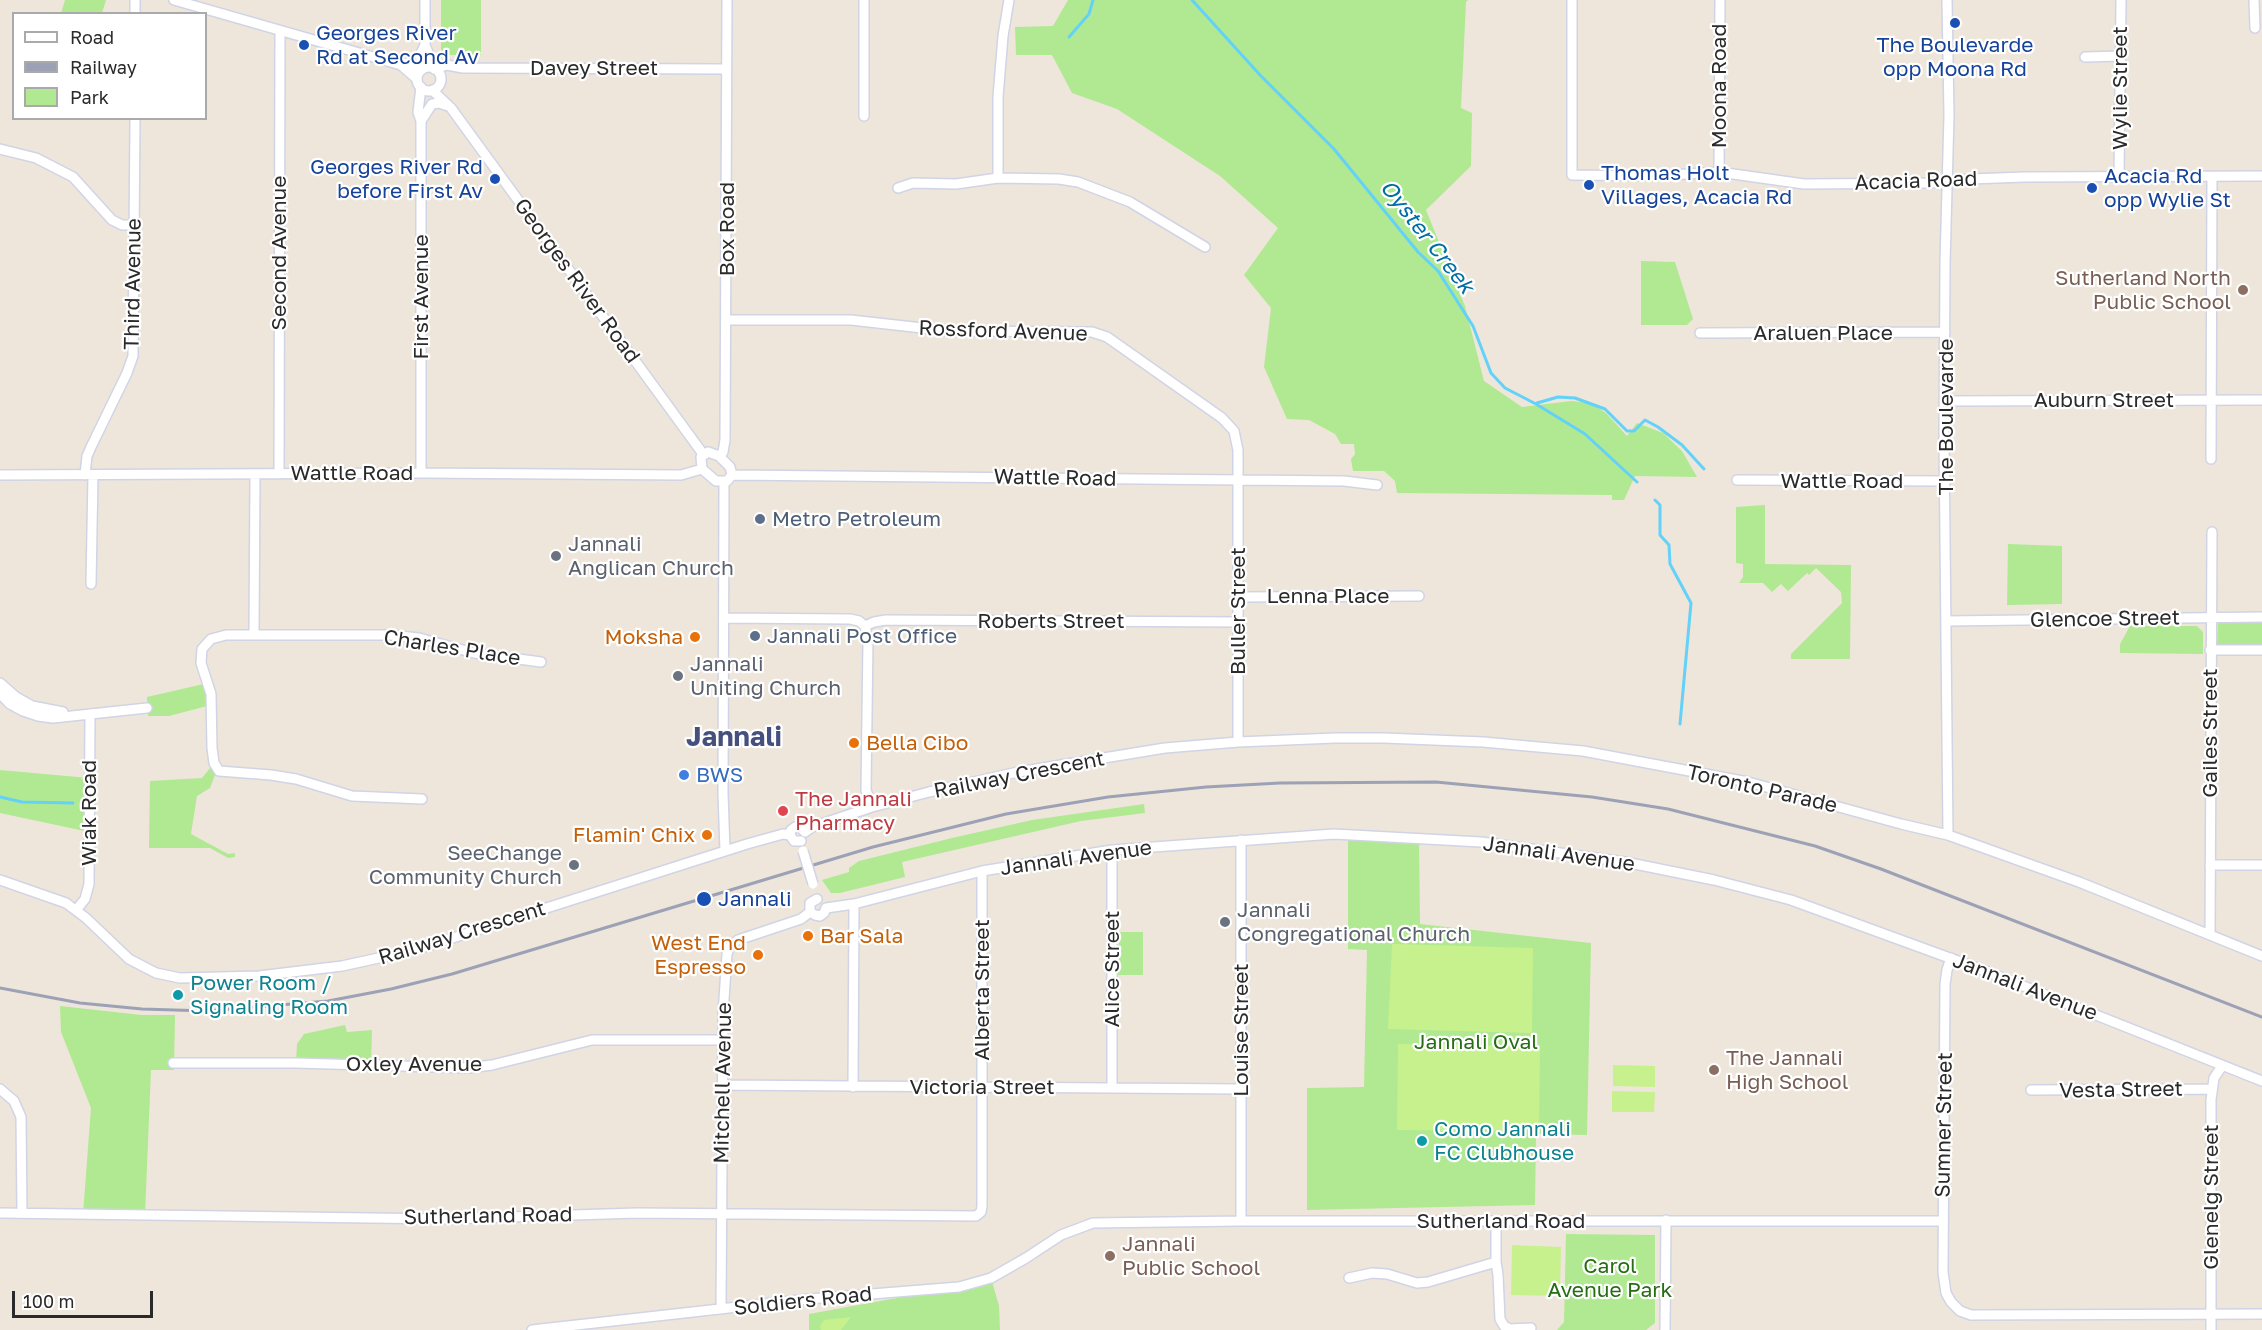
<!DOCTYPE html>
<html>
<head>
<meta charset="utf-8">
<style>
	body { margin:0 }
	#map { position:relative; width:2262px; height:1330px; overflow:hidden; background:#eee6db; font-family:"Golos Text",sans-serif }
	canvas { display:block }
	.legend { position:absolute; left:12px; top:12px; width:195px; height:108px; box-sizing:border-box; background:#fff; border:2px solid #aaa; margin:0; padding:8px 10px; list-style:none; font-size:18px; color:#2a2a2a }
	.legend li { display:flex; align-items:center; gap:12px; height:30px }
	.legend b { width:30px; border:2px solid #aaa }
	.scale { position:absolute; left:12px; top:1291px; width:141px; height:27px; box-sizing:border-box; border:3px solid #2a2a2a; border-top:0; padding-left:8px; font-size:18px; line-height:21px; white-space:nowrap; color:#2a2a2a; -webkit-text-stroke:4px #fff; paint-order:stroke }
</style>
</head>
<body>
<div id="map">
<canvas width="2262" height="1330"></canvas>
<ul class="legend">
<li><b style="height:8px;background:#fff"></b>Road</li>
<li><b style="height:8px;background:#9da1b6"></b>Railway</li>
<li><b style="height:16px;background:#b0e992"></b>Park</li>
</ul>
<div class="scale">100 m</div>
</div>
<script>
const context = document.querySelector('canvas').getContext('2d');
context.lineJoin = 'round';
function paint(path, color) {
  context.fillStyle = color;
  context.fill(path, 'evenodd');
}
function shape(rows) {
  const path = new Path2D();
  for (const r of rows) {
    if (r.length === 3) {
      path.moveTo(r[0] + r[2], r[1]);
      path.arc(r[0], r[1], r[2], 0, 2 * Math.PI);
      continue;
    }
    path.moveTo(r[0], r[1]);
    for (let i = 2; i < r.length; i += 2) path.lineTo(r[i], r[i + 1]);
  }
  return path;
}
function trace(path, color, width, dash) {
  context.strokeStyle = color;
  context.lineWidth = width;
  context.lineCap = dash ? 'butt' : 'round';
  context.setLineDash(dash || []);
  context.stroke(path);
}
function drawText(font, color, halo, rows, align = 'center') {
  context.font = font + ' "Golos Text",sans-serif';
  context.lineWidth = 4.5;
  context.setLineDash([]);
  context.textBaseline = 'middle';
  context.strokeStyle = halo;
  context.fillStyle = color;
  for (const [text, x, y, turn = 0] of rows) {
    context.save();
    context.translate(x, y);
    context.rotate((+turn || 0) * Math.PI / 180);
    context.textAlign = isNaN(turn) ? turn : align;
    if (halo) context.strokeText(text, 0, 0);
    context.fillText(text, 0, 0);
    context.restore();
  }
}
const green = shape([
	[65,0,106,0,102,13,61,13],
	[441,0,481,0,481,55,446,55,441,50],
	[1068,0,1468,0,1466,2,1461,108,1472,113,1471,166,1426,210,1465,306,1484,381,1522,407,1571,401,1591,403,1606,413,1627,436,1637,423,1663,433,1682,451,1697,477,1635,476,1624,500,1612,500,1612,495,1397,493,1395,481,1384,471,1353,471,1351,459,1355,454,1354,444,1341,444,1335,434,1309,420,1287,419,1264,367,1271,308,1244,275,1278,228,1220,176,1117,109,1072,93,1052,55,1016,55,1015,27,1053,26],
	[1641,261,1675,262,1693,319,1687,325,1641,325],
	[1765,505,1765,564,1851,565,1850,659,1791,659,1791,654,1842,603,1841,592,1816,568,1809,575,1807,573,1788,591,1781,584,1772,592,1763,583,1739,583,1743,577,1743,564,1736,563,1736,507],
	[2008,544,2062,546,2062,604,2007,605],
	[2218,623,2262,623,2262,644,2217,644],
	[2130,626,2197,626,2203,632,2203,654,2120,653,2120,644],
	[208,683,211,705,169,716,148,716,147,697],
	[214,763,219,771,215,775,210,788,197,796,191,834,228,854,235,853,235,857,228,858,210,848,149,848,150,781,202,778],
	[0,770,89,778,89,832,0,813],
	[1144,804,1145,813,1081,821,902,862,905,877,840,893,831,893,822,880,849,872,849,868,859,861,952,838,1032,820],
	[1348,835,1419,839,1420,924,1591,943,1587,1135,1536,1134,1535,1205,1307,1210,1307,1088,1364,1087,1367,950,1348,949],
	[1119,932,1143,932,1143,975,1118,975],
	[60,1006,142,1015,175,1015,174,1070,151,1070,145,1215,83,1214,91,1108,61,1032],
	[345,1025,347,1032,372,1030,371,1065,296,1063,297,1044,304,1034],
	[1566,1234,1655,1235,1655,1323,1646,1330,1557,1330,1564,1322],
	[991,1278,999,1306,1000,1330,809,1330,809,1314,957,1287]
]);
const pitch = shape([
	[1392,944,1533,948,1532,1033,1388,1029],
	[1398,1044,1540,1046,1539,1131,1397,1130],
	[1613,1065,1655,1066,1655,1087,1613,1086],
	[1612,1091,1655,1092,1654,1112,1612,1112],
	[1512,1245,1561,1247,1560,1296,1511,1295],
	[851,1317,841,1330,821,1330,820,1326,824,1320]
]);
const stream = shape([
	[1192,0,1260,75,1334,149,1418,252,1438,271,1473,326,1491,373,1505,388,1536,404,1585,434,1637,482],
	[1069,37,1089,14,1093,0],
	[1537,403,1558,397,1575,398,1605,409,1627,431,1634,431,1645,420,1658,427,1682,445,1704,469],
	[1655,500,1660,505,1660,535,1669,545,1670,564,1691,603,1680,724],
	[0,797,22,802,73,803]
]);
const minor = shape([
	[174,0,401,65,417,79],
	[425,0,425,45,434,68],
	[1572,0,1572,175,1656,176,1719,172,1804,184,1932,183,1970,179,2025,177,2262,176],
	[1947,0,1949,115,1945,263,1944,440,1948,835],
	[2254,0,2255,28],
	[135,14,135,0],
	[2085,57,2121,56],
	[401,65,407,63,420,71],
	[429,79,12],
	[423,69,420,55,425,45],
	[434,69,447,65,463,68,726,69],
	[432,90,451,108,703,454],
	[864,116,864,0],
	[421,121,432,104,439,103,448,106],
	[0,149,36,158,73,177,112,220,122,225,134,225],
	[1719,172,1720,0],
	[2119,177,2121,0],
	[998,178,998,97,1003,36,1009,0],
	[898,188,913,183,956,184,998,178,1059,179,1078,182,1130,202,1205,247],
	[727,320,851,320,949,331,1092,332,1107,337,1222,418,1234,431,1238,450,1238,742],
	[1700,333,1945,332],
	[1945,401,2262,400],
	[708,452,719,456,730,467,732,475,727,481,716,481,702,469,701,457,708,452],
	[719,456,723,452,725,440,727,0],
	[2211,459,2212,177],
	[421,473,421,121,418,112,421,87],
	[279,474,280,31],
	[0,475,421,473,681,475,702,469],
	[85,475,87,456,91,447,127,373,133,356,135,118],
	[732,475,1344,481,1377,485],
	[1737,480,1946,481],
	[724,483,723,793,725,851],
	[91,584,93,475],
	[1238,597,1419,596],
	[724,618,850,619,859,621,865,626],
	[1947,621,2262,617],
	[865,626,874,622,886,620,1237,622],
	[865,626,868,640,866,790,872,807],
	[254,634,255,474],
	[2210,650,2262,650],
	[0,683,16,697,32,706,63,712],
	[0,694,10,704,23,711,38,716,53,718,147,708],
	[422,799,352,796,296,779,271,775,219,771,214,763,212,748,211,694,201,663,202,649,211,639,226,635,390,635,419,638,474,653,541,662],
	[805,832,812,827,872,807,929,792,1018,772,1165,748,1238,742,1335,738,1384,738,1483,742,1583,751,1748,782,1901,824,1948,835,2079,882,2262,956],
	[790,835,791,830,795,827,800,827,805,832],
	[790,835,794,841,801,841],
	[1241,840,1241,1221],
	[2210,865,2262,865],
	[0,880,66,903,86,918,129,959,156,973,180,978,259,976,342,966,415,950,747,844,783,834,790,835],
	[826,908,854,904,982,871,1112,850,1334,834,1481,842,1625,862,1714,880,1791,900,1988,972,2262,1081],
	[77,909,85,899,89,884,90,714],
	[810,912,815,915,820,916,824,913,826,908],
	[810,912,810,903,817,899],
	[2210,935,2212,532],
	[1951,958,1947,970,1945,984,1943,1272,1946,1293,1951,1302,1960,1311,1971,1315,2262,1314],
	[173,1063,296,1063,469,1068,492,1065,592,1040,723,1040],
	[722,1085,1241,1089],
	[853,1087,854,904],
	[1112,1087,1112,850],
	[0,1089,14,1101,21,1117,22,1213],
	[2031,1090,2211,1089],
	[0,1213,445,1219,637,1213,976,1216,981,1212,982,1206,982,871],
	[1496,1221,1496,1262,1498,1275,1500,1319,1504,1326,1510,1329,1531,1328],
	[1349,1278,1372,1273,1387,1274,1417,1283,1428,1282,1496,1262],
	[721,1309,723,1014,727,954,730,946,738,940,801,919,810,912],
	[532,1330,809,1299,959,1287,991,1278,1026,1258,1061,1235,1093,1223,1241,1221,1943,1221],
	[1665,1330,1666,1220],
	[2211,1330,2211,1100,2214,1078,2222,1066]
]);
const rail = shape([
	[0,988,80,1003,142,1009,207,1011,328,1001,391,989,452,974,873,847,1006,814,1108,797,1206,787,1280,783,1436,782,1592,797,1668,809,1815,846,1881,869,2262,1017]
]);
const minorBridge = shape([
	[803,851,813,884]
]);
const markers = [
	[1955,23,6,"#1a4fb4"],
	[304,45,6,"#1a4fb4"],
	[495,179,6,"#1a4fb4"],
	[1589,185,6,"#1a4fb4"],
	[2092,188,6,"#1a4fb4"],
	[2243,290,6,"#8d6e63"],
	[760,519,6,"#5c6f8a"],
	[556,556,6,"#6b7280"],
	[755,636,6,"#5c6f8a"],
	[695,637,6,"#e8710a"],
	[678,676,6,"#6b7280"],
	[854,743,6,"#e8710a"],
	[684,775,6,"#3f7fe0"],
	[783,811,6,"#e0444e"],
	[707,835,6,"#e8710a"],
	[574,865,6,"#6b7280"],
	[704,899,8,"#1a4fb4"],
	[1225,922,6,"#6b7280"],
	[808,936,6,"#e8710a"],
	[758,955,6,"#e8710a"],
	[178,995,6,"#0f9aa8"],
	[1714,1070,6,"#8d6e63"],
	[1422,1141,6,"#0f9aa8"],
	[1110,1256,6,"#8d6e63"]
];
const transitNames = [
	["Georges River",316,33],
	["Rd at Second Av",316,57],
	["The Boulevarde",1955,45,"center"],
	["opp Moona Rd",1955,69,"center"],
	["Georges River Rd",483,167,"right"],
	["before First Av",483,191,"right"],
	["Thomas Holt",1601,173],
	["Villages, Acacia Rd",1601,197],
	["Acacia Rd",2104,176],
	["opp Wylie St",2104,200],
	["Jannali",718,899]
];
const streetNames = [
	["Davey Street",594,68],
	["Moona Road",1719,86,-90],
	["Wylie Street",2120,88,-90],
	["Acacia Road",1916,181,-2],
	["Box Road",727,229,-90],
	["Second Avenue",279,253,-90],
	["Georges River Road",577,281,54],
	["Third Avenue",133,284,-89],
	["First Avenue",421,297,-90],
	["Rossford Avenue",1003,331,2],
	["Araluen Place",1823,333],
	["Auburn Street",2104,400],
	["The Boulevarde",1946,417,-90],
	["Wattle Road",352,473],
	["Wattle Road",1055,478,1],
	["Wattle Road",1842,481],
	["Lenna Place",1328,596],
	["Buller Street",1238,611,-90],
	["Glencoe Street",2105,619,-1],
	["Roberts Street",1051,621],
	["Charles Place",452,648,9],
	["Gailes Street",2210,733,-90],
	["Railway Crescent",1019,775,-11],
	["Toronto Parade",1762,789,13],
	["Wiak Road",89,813,-90],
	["Jannali Avenue",1559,854,8],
	["Jannali Avenue",1076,858,-8],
	["Railway Crescent",462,933,-17],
	["Alice Street",1112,969,-90],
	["Jannali Avenue",2025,987,21],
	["Alberta Street",982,990,-90],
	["Louise Street",1241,1030,-90],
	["Oxley Avenue",414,1064],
	["Mitchell Avenue",723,1083,-89],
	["Victoria Street",982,1087],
	["Vesta Street",2121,1090,-1],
	["Sumner Street",1944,1125,-89],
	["Glenelg Street",2211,1197,-90],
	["Sutherland Road",488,1216,-1],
	["Sutherland Road",1501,1221],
	["Soldiers Road",803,1301,-6]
];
const educationNames = [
	["Sutherland North",2231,278,"right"],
	["Public School",2231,302,"right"],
	["The Jannali",1726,1058],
	["High School",1726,1082],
	["Jannali",1122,1244],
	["Public School",1122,1268]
];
const serviceNames = [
	["Metro Petroleum",772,519],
	["Jannali Post Office",767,636]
];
const worshipNames = [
	["Jannali",568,544],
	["Anglican Church",568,568],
	["Jannali",690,664],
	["Uniting Church",690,688],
	["SeeChange",562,853,"right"],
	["Community Church",562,877,"right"],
	["Jannali",1237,910],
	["Congregational Church",1237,934]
];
const foodNames = [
	["Moksha",683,637],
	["Bella Cibo",866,743,"left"],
	["Flamin' Chix",695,835],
	["Bar Sala",820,936,"left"],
	["West End",746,943],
	["Espresso",746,967]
];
const shopNames = [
	["BWS",696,775]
];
const healthNames = [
	["The Jannali",795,799],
	["Pharmacy",795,823]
];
const cultureNames = [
	["Power Room /",190,983],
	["Signaling Room",190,1007],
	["Como Jannali",1434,1129],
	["FC Clubhouse",1434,1153]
];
const parkNames = [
	["Jannali Oval",1476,1042],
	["Carol",1610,1266],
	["Avenue Park",1610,1290]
];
const waterNames = [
	["Oyster Creek",1427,237,52]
];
const districtNames = [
	["Jannali",734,737]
];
paint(green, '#b0e992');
paint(pitch, '#c7f18d');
trace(stream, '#64d1f9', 3);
trace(minor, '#d0d4e5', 12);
trace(minor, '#fff', 9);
trace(rail, '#9da1b6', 3);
trace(minorBridge, '#d0d4e5', 12, []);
trace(minorBridge, '#fff', 9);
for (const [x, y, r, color] of markers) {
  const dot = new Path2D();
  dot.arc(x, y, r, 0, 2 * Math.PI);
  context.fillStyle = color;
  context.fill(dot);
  trace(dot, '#fff', 2);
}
drawText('21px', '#164399', '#fff', transitNames, 'left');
drawText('21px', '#2a2a2a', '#fff', streetNames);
drawText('21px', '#785e54', '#fff', educationNames, 'left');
drawText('21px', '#4e5e75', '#fff', serviceNames, 'left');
drawText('21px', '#5b616d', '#fff', worshipNames, 'left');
drawText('21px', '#c56008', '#fff', foodNames, 'right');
drawText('21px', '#366cbe', '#fff', shopNames, 'left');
drawText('21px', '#be3a42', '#fff', healthNames, 'left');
drawText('21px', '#0d838f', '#fff', cultureNames, 'left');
drawText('21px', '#266e14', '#fff', parkNames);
drawText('italic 22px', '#016ea7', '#fff', waterNames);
drawText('bold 27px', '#46507f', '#fff', districtNames);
</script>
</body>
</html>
